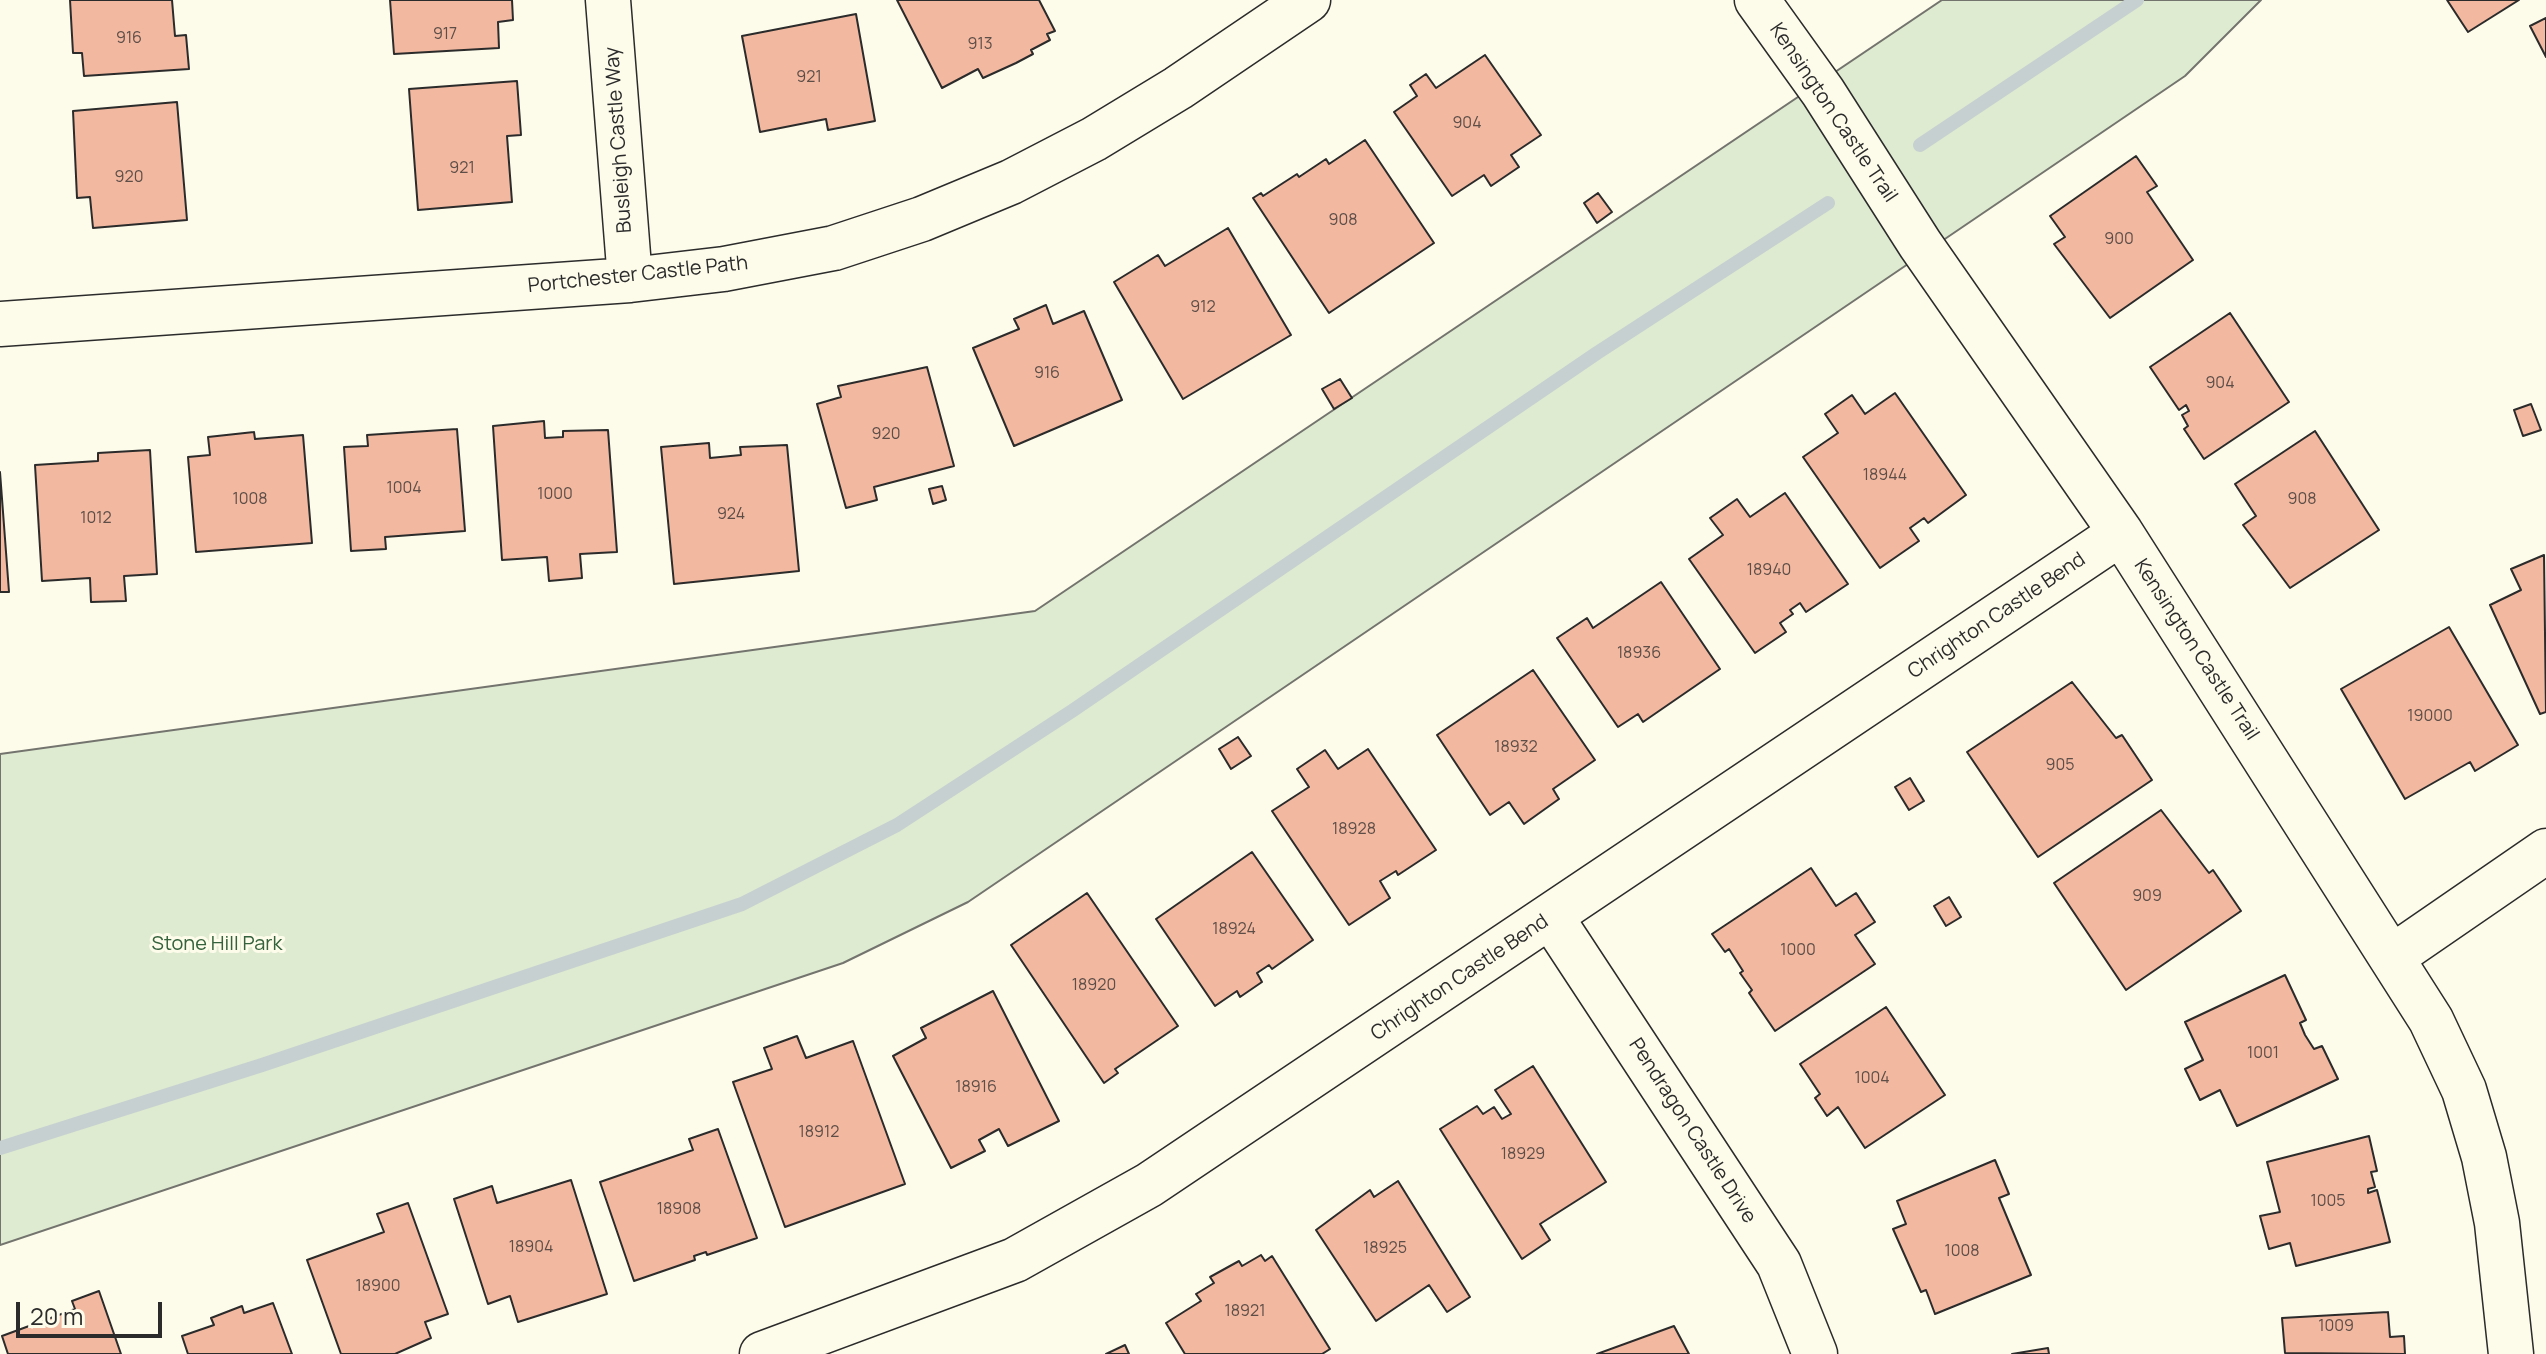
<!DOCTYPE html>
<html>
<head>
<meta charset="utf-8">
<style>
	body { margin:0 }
	#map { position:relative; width:2546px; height:1354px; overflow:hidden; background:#fdfbea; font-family:Manrope,sans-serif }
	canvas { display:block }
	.scale { position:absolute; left:16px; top:1302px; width:146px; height:36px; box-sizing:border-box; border:4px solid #2b2b2b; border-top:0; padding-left:10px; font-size:24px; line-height:28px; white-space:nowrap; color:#2b2b2b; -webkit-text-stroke:6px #fdfbea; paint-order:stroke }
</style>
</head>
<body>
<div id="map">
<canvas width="2546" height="1354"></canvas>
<div class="scale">20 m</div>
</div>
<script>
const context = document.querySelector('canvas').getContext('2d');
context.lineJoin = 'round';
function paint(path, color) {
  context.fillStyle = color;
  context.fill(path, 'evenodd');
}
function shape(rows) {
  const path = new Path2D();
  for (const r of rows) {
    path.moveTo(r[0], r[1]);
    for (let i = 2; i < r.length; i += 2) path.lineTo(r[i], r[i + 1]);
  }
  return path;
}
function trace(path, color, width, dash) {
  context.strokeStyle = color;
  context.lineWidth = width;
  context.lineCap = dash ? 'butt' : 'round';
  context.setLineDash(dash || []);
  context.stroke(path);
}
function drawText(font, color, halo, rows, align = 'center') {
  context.font = font + ' Manrope,sans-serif';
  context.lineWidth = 6;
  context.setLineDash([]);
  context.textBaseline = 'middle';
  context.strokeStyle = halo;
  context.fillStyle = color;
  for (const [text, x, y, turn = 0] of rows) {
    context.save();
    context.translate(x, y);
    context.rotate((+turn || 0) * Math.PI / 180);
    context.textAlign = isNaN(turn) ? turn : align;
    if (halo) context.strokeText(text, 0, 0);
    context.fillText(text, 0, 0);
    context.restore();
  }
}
const green = shape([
	[1942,0,2261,0,2185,76,968,902,843,963,0,1245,0,754,1035,611,1942,0]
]);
const stream = shape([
	[1920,145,2137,0],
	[0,1148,262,1065,742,904,897,825,1072,711,1597,353,1828,203]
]);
const building = shape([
	[70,0,172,0,175,36,186,35,189,69,84,76,82,53,73,53,70,0],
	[390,0,512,0,513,20,498,22,499,48,394,54,390,0],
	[897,0,1039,0,1055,31,1047,34,1050,40,1031,50,1033,54,1016,63,983,78,978,69,942,88,897,0],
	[2447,0,2519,0,2468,32,2447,0],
	[856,14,875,121,828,130,826,119,760,132,742,36,856,14],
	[2546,18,2546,57,2530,26,2546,18],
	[1485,55,1541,135,1511,155,1519,167,1491,186,1484,175,1452,196,1394,112,1417,96,1410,85,1426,74,1436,88,1485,55],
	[517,81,521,135,507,136,512,202,418,210,409,89,517,81],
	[177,102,187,220,93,228,90,197,77,198,73,111,177,102],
	[1365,140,1434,243,1329,313,1253,198,1261,193,1263,196,1297,174,1299,177,1326,159,1329,164,1365,140],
	[2136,156,2157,186,2147,192,2193,260,2110,318,2054,244,2065,237,2050,216,2136,156],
	[1598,193,1612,212,1597,223,1584,203,1598,193],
	[1228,228,1291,335,1183,399,1114,282,1158,255,1165,266,1228,228],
	[1046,305,1053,324,1084,311,1122,400,1014,446,973,348,1019,329,1014,319,1046,305],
	[2230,313,2289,402,2204,459,2184,429,2188,426,2182,415,2189,411,2186,405,2179,410,2150,367,2230,313],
	[927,367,954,466,874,487,877,500,846,508,817,404,841,397,838,386,927,367],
	[1340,379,1352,398,1334,409,1322,389,1340,379],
	[1895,393,1966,495,1928,523,1924,518,1910,528,1919,541,1880,568,1803,457,1838,433,1825,414,1852,395,1865,414,1895,393],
	[2531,404,2541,430,2523,436,2514,410,2531,404],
	[544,421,545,438,563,437,563,431,608,430,617,552,580,554,582,578,549,581,547,557,502,560,493,426,544,421],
	[457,429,465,531,385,537,386,549,351,551,344,447,368,446,367,435,457,429],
	[2315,431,2379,530,2290,588,2243,525,2256,516,2235,484,2315,431],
	[254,432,255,439,303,435,312,543,196,552,188,457,210,455,208,437,254,432],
	[709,443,710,458,741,455,740,447,787,445,799,571,674,584,661,447,709,443],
	[150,450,157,574,124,576,126,601,91,602,90,578,42,581,35,465,98,461,98,453,150,450],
	[0,472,9,592,0,592,0,472],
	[942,486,946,500,933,504,929,489,942,486],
	[1785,493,1848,584,1806,612,1800,603,1790,610,1793,614,1780,623,1786,632,1755,653,1689,559,1723,535,1710,518,1737,499,1750,517,1785,493],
	[2544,555,2546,712,2540,714,2490,605,2521,590,2511,569,2544,555],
	[1661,582,1720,669,1643,722,1638,714,1618,727,1557,638,1587,618,1593,628,1661,582],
	[2449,627,2518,745,2475,771,2470,762,2405,799,2341,689,2449,627],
	[1533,670,1595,760,1553,789,1559,799,1524,824,1509,802,1490,815,1437,735,1533,670],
	[2072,682,2116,738,2122,735,2152,780,2038,857,1967,752,2072,682],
	[1238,737,1251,756,1231,769,1219,749,1238,737],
	[1368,749,1436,850,1398,875,1396,871,1380,881,1390,898,1349,925,1272,811,1309,787,1297,769,1325,750,1338,769,1368,749],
	[1910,778,1924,801,1909,810,1895,787,1910,778],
	[2161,810,2209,873,2213,870,2241,911,2126,990,2054,883,2161,810],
	[1252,852,1313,940,1272,969,1269,965,1257,973,1262,982,1240,997,1237,991,1215,1006,1156,919,1252,852],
	[1811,868,1836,906,1856,893,1875,922,1855,935,1875,964,1775,1031,1749,993,1752,990,1740,973,1743,971,1729,949,1725,952,1712,934,1811,868],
	[1087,893,1178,1026,1115,1069,1118,1073,1104,1083,1011,945,1087,893],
	[1949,897,1961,917,1946,926,1934,906,1949,897],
	[2285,975,2306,1020,2300,1023,2305,1035,2314,1049,2322,1046,2338,1079,2237,1126,2220,1090,2200,1100,2185,1069,2203,1060,2185,1022,2285,975],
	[993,991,1059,1121,1008,1146,999,1129,979,1140,985,1151,951,1168,893,1056,926,1038,921,1028,993,991],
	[1886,1007,1945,1095,1865,1148,1838,1107,1827,1116,1815,1098,1820,1094,1800,1064,1886,1007],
	[797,1036,806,1058,853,1041,905,1184,785,1227,733,1082,772,1069,764,1048,797,1036],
	[1533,1066,1606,1182,1540,1224,1550,1240,1522,1259,1440,1129,1477,1106,1483,1114,1494,1107,1502,1119,1511,1114,1495,1090,1533,1066],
	[718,1129,757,1238,707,1255,706,1252,694,1256,695,1260,634,1281,600,1182,693,1150,689,1139,718,1129],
	[2369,1136,2377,1171,2371,1172,2375,1187,2368,1189,2368,1193,2377,1190,2390,1242,2296,1266,2290,1243,2269,1249,2260,1216,2280,1212,2267,1162,2369,1136],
	[1995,1160,2009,1194,1999,1198,2031,1275,1935,1314,1926,1290,1921,1292,1893,1229,1906,1224,1897,1201,1995,1160],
	[571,1180,607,1294,518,1322,510,1296,488,1304,454,1199,492,1186,497,1203,571,1180],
	[1398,1181,1470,1297,1447,1312,1429,1285,1376,1321,1316,1230,1370,1190,1374,1197,1398,1181],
	[408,1203,448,1314,425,1322,431,1338,395,1354,341,1354,307,1260,384,1232,377,1214,408,1203],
	[1261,1255,1265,1261,1272,1256,1330,1349,1322,1354,1185,1354,1166,1323,1201,1301,1196,1294,1214,1283,1210,1277,1239,1261,1242,1266,1261,1255],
	[99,1291,121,1354,8,1354,2,1336,75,1309,72,1301,99,1291],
	[273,1303,292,1354,188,1354,182,1336,214,1325,211,1318,242,1306,244,1313,273,1303],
	[2388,1312,2390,1337,2404,1336,2405,1354,2285,1353,2282,1318,2388,1312],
	[1674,1326,1689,1354,1597,1354,1674,1326],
	[1125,1345,1129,1354,1106,1354,1125,1345],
	[2048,1348,2049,1354,2012,1354,2048,1348]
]);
const street = shape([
	[608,0,630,280],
	[1757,0,1823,92,1920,244,2121,533,2431,1020,2464,1090,2484,1157,2497,1223,2511,1354],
	[0,324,630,280,724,269,834,248,922,219,1011,182,1094,139,1178,88,1308,0],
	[1551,917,1779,1264,1815,1354],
	[2392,957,2546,851],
	[762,1354,1015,1260,1149,1185,2121,533]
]);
const numberNames = [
	["917",445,35],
	["916",129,39],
	["913",980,45],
	["921",809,78],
	["904",1467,124],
	["921",462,169],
	["920",129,178],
	["908",1343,221],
	["900",2119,240],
	["912",1203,308],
	["916",1047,374],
	["904",2220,384],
	["920",886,435],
	["18944",1885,476],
	["1004",404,489],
	["1000",555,495],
	["1008",250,500],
	["908",2302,500],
	["924",731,515],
	["1012",96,519],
	["18940",1769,571],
	["18936",1639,654],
	["19000",2430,717],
	["18932",1516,748],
	["905",2060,766],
	["18928",1354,830],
	["909",2147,897],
	["18924",1234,930],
	["1000",1798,951],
	["18920",1094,986],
	["1001",2263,1054],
	["1004",1872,1079],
	["18916",976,1088],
	["18912",819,1133],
	["18929",1523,1155],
	["1005",2328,1202],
	["18908",679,1210],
	["18904",531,1248],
	["18925",1385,1249],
	["1008",1962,1252],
	["18900",378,1287],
	["18921",1245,1312],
	["1009",2336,1327]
];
const streetNames = [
	["Kensington Castle Trail",1833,113,56],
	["Busleigh Castle Way",619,140,-94],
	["Portchester Castle Path",638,275,-6],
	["Chrighton Castle Bend",1997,616,-34],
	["Kensington Castle Trail",2196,650,57],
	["Chrighton Castle Bend",1460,978,-34],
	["Pendragon Castle Drive",1692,1131,57]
];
const parkNames = [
	["Stone Hill Park",217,944]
];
paint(green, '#deebd1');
trace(green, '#74746e', 2);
trace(stream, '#c7d0d0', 14);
paint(building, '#f2b8a0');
trace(building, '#2b2b2b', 2);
trace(street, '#2b2b2b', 47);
trace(street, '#fdfbea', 44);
drawText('16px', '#5d4e48', null, numberNames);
drawText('20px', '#2b2b2b', '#fdfbea', streetNames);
drawText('20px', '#34623c', '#fdfbea', parkNames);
</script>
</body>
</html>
